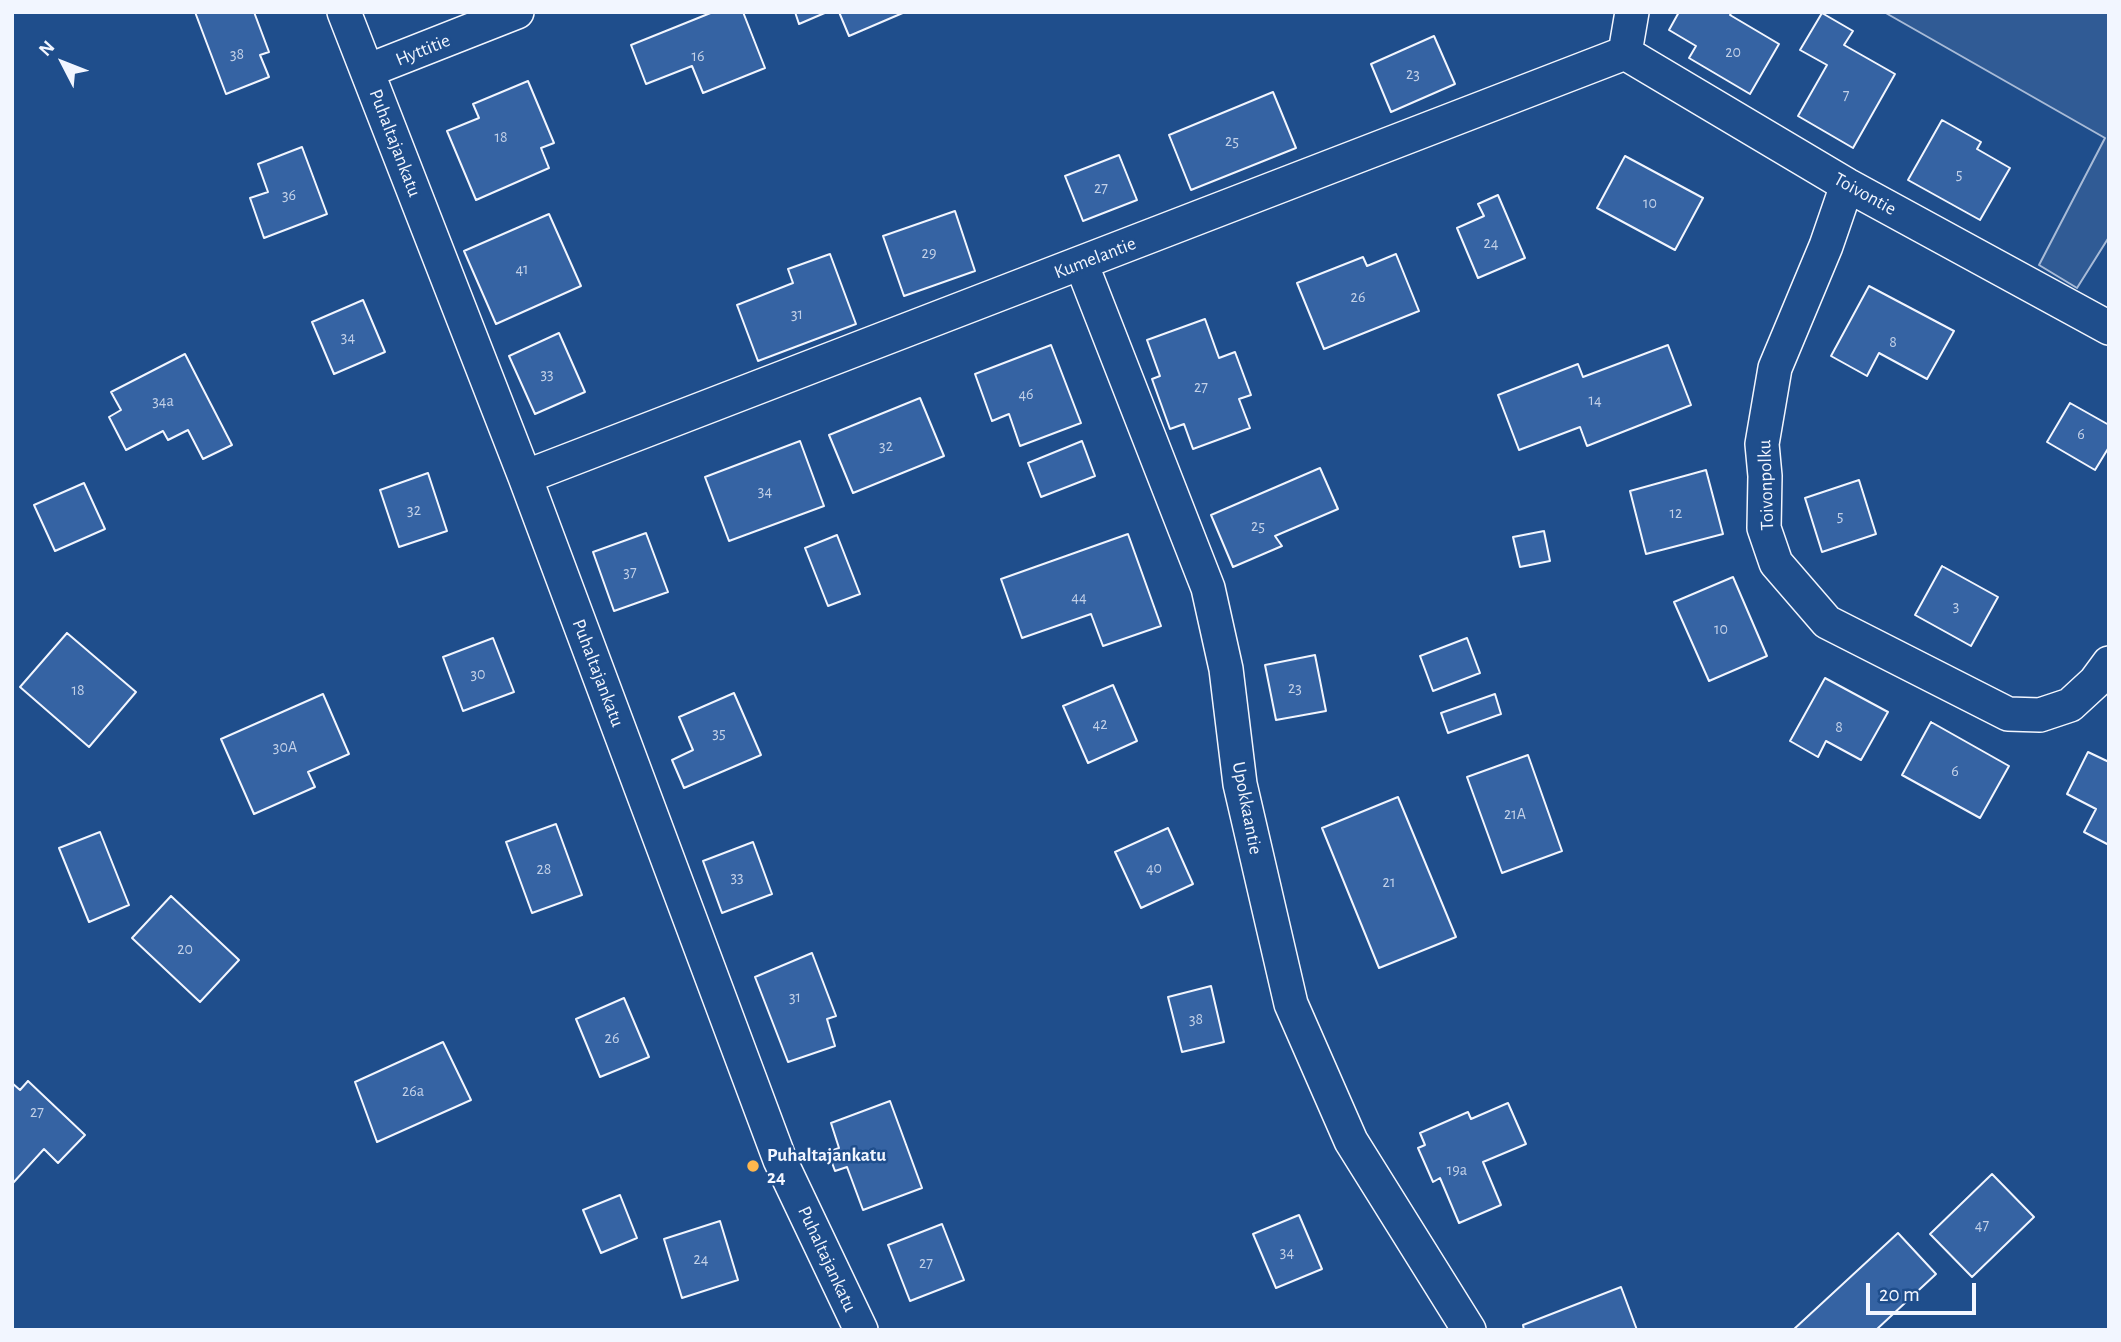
<!DOCTYPE html>
<html>
<head>
<meta charset="utf-8">
<style>
	body { margin:0 }
	#map { position:relative; width:2121px; height:1342px; overflow:hidden; background:#1f4e8c; font-family:"Alegreya Sans",sans-serif }
	canvas { display:block }
	.frame { position:absolute; inset:0; border:14px solid #f2f6ff; pointer-events:none }
	.north { position:absolute; left:28px; top:28px; width:70px; height:70px; -webkit-text-stroke:5px #1f4e8c; paint-order:stroke; rotate:312deg; font-size:19px; font-weight:700; line-height:28px; text-align:center; color:#f2f6ff }
	.north::after { content:''; display:block; margin:auto; width:24px; height:32px; background:#f2f6ff; clip-path:polygon(50% 0,100% 100%,50% 72%,0 100%) }
	.scale { position:absolute; left:1866px; top:1283px; width:110px; height:32px; box-sizing:border-box; border:4px solid #f2f6ff; border-top:0; padding-left:9px; font-size:21px; line-height:24px; white-space:nowrap; color:#f2f6ff; -webkit-text-stroke:5px #1f4e8c; paint-order:stroke }
</style>
</head>
<body>
<div id="map">
<canvas width="2121" height="1342"></canvas>
<div class="frame"></div>
<div class="north">N</div>
<div class="scale">20 m</div>
</div>
<script>
const context = document.querySelector('canvas').getContext('2d');
context.lineJoin = 'round';
function paint(path, color) {
  context.fillStyle = color;
  context.fill(path, 'evenodd');
}
function shape(rows) {
  const path = new Path2D();
  for (const r of rows) {
    path.moveTo(r[0], r[1]);
    for (let i = 2; i < r.length; i += 2) path.lineTo(r[i], r[i + 1]);
  }
  return path;
}
function trace(path, color, width, dash) {
  context.strokeStyle = color;
  context.lineWidth = width;
  context.lineCap = dash ? 'butt' : 'round';
  context.setLineDash(dash || []);
  context.stroke(path);
}
function drawText(font, color, halo, rows, align = 'center') {
  context.font = font + ' "Alegreya Sans",sans-serif';
  context.lineWidth = 5;
  context.setLineDash([]);
  context.textBaseline = 'middle';
  context.strokeStyle = halo;
  context.fillStyle = color;
  for (const [text, x, y, turn = 0] of rows) {
    context.save();
    context.translate(x, y);
    context.rotate((+turn || 0) * Math.PI / 180);
    context.textAlign = isNaN(turn) ? turn : align;
    if (halo) context.strokeText(text, 0, 0);
    context.fillText(text, 0, 0);
    context.restore();
  }
}
const built = shape([
	[1884,12,2109,12,2109,237,2077,288,2039,265,2105,138,1884,12]
]);
const building = shape([
	[195,12,254,12,269,52,260,55,269,77,226,94,195,12],
	[713,12,743,12,765,68,703,93,692,66,646,84,631,45,713,12],
	[795,12,827,12,799,24,795,12],
	[839,12,905,12,849,36,839,12],
	[1679,12,1732,12,1730,15,1779,44,1750,94,1689,58,1696,46,1669,30,1679,12],
	[1822,13,1853,31,1844,45,1895,74,1853,148,1798,116,1827,65,1800,50,1822,13],
	[1434,36,1455,84,1391,112,1371,64,1434,36],
	[528,81,554,143,541,148,549,168,476,200,447,131,479,118,473,104,528,81],
	[1273,92,1296,148,1191,190,1169,135,1273,92],
	[1942,120,1981,142,1977,149,2010,168,1980,220,1908,180,1942,120],
	[302,147,327,214,264,238,250,198,268,192,258,164,302,147],
	[1119,155,1137,200,1083,221,1065,176,1119,155],
	[1625,156,1703,198,1675,250,1597,208,1625,156],
	[1498,195,1525,258,1478,278,1457,228,1484,216,1478,204,1498,195],
	[955,211,975,271,904,296,883,236,955,211],
	[549,214,581,286,496,324,464,251,549,214],
	[830,254,856,324,758,361,737,305,793,283,788,269,830,254],
	[1396,254,1419,311,1324,349,1297,283,1363,257,1367,266,1396,254],
	[1869,286,1954,331,1927,379,1879,353,1867,376,1831,356,1869,286],
	[363,300,385,352,334,374,312,322,363,300],
	[1205,319,1219,358,1235,352,1251,395,1239,399,1250,428,1193,449,1184,424,1170,429,1152,379,1160,376,1147,340,1205,319],
	[559,333,585,392,535,414,509,356,559,333],
	[1051,345,1081,423,1020,446,1009,414,992,421,975,374,1051,345],
	[1668,345,1691,405,1587,446,1580,427,1519,450,1498,395,1578,364,1583,377,1668,345],
	[185,354,232,445,203,459,188,430,168,440,163,431,126,450,109,417,121,410,111,392,185,354],
	[920,398,944,456,853,493,829,435,920,398],
	[2070,403,2109,425,2109,447,2095,470,2047,442,2070,403],
	[800,441,824,506,729,541,705,477,800,441],
	[1082,441,1095,476,1041,497,1028,463,1082,441],
	[1320,468,1338,509,1275,536,1282,546,1233,567,1211,515,1320,468],
	[1706,470,1723,534,1646,554,1630,491,1706,470],
	[428,473,447,531,399,547,380,490,428,473],
	[1859,480,1876,534,1822,552,1805,498,1859,480],
	[84,483,105,529,55,551,34,505,84,483],
	[1544,531,1550,561,1520,567,1513,537,1544,531],
	[646,533,668,592,614,611,593,552,646,533],
	[1128,534,1161,626,1103,646,1091,614,1022,638,1001,579,1128,534],
	[837,535,860,594,828,606,805,548,837,535],
	[1942,566,1998,597,1971,646,1915,615,1942,566],
	[1733,577,1767,656,1709,681,1674,602,1733,577],
	[67,633,136,692,89,747,20,687,67,633],
	[493,638,514,692,463,711,443,657,493,638],
	[1467,638,1480,673,1433,691,1420,656,1467,638],
	[1315,655,1326,711,1276,720,1265,665,1315,655],
	[1825,678,1888,712,1861,760,1826,741,1818,757,1790,741,1825,678],
	[1113,685,1137,741,1088,763,1063,706,1113,685],
	[734,693,761,755,684,788,672,760,693,750,679,717,734,693],
	[323,694,349,754,308,772,315,787,254,814,221,739,323,694],
	[1495,694,1501,714,1448,733,1441,713,1495,694],
	[1931,722,2009,766,1980,818,1902,775,1931,722],
	[2088,752,2109,762,2109,845,2084,832,2096,809,2067,794,2088,752],
	[1528,755,1562,851,1502,873,1467,777,1528,755],
	[1398,797,1456,937,1379,968,1322,828,1398,797],
	[556,824,582,895,532,913,506,842,556,824],
	[1168,828,1193,884,1141,908,1115,852,1168,828],
	[100,832,129,905,89,922,59,848,100,832],
	[753,842,772,894,722,913,703,861,753,842],
	[171,896,239,960,200,1002,132,938,171,896],
	[812,953,836,1016,827,1019,835,1046,788,1062,755,977,812,953],
	[1211,986,1224,1042,1182,1052,1168,997,1211,986],
	[624,998,649,1057,600,1077,576,1019,624,998],
	[443,1042,471,1100,377,1142,355,1082,443,1042],
	[28,1081,85,1135,58,1163,44,1149,13,1183,12,1083,20,1090,28,1081],
	[890,1101,922,1188,863,1210,847,1167,835,1171,828,1152,839,1148,831,1123,890,1101],
	[1508,1103,1526,1144,1483,1162,1501,1205,1459,1223,1440,1178,1433,1182,1418,1148,1425,1145,1420,1133,1468,1112,1471,1119,1508,1103],
	[1992,1174,2034,1217,1972,1277,1930,1234,1992,1174],
	[620,1195,637,1238,601,1253,583,1210,620,1195],
	[1299,1215,1322,1269,1276,1288,1253,1234,1299,1215],
	[720,1221,738,1280,682,1298,664,1239,720,1221],
	[942,1224,964,1280,910,1301,888,1245,942,1224],
	[1898,1233,1936,1274,1876,1330,1793,1330,1898,1233],
	[1621,1287,1637,1330,1524,1330,1523,1325,1621,1287]
]);
const street = shape([
	[344,12,525,477,780,1160,861,1330],
	[1625,53,1847,185,2109,328],
	[367,71,517,12],
	[1847,185,1826,246,1775,368,1762,444,1765,476,1764,528,1776,563,1827,622,2008,714,2040,715,2070,705,2095,682,2109,663],
	[1081,263,1208,588,1226,669,1240,784,1291,1004,1351,1141,1469,1330],
	[525,477,1625,53,1632,12]
]);
const markers = [
	[753,1166,7,"#ffb74d"]
];
const numberNames = [
	["20",1733,52],
	["38",237,54],
	["16",698,56],
	["23",1413,74],
	["7",1846,95],
	["18",501,137],
	["25",1232,141],
	["5",1959,174],
	["27",1101,188],
	["36",289,195],
	["10",1650,203],
	["24",1491,243],
	["29",929,253],
	["41",522,269],
	["26",1358,297],
	["31",797,314],
	["34",348,337],
	["8",1893,342],
	["33",547,374],
	["27",1201,387],
	["46",1026,394],
	["14",1595,400],
	["34a",163,401],
	["6",2081,434],
	["32",886,446],
	["34",765,491],
	["32",414,510],
	["12",1676,513],
	["5",1840,516],
	["25",1258,526],
	["37",630,572],
	["44",1079,597],
	["3",1956,606],
	["10",1721,629],
	["30",478,674],
	["23",1295,688],
	["18",78,690],
	["42",1100,724],
	["8",1839,727],
	["35",719,733],
	["30A",285,747],
	["6",1955,771],
	["21A",1515,814],
	["40",1154,868],
	["28",544,869],
	["33",737,877],
	["21",1389,882],
	["20",185,949],
	["31",795,997],
	["38",1196,1019],
	["26",612,1038],
	["26a",413,1091],
	["27",37,1112],
	["19a",1457,1170],
	["47",1982,1225],
	["34",1287,1252],
	["24",701,1259],
	["27",926,1263]
];
const streetNames = [
	["Hyttitie",423,50,-22],
	["Puhaltajankatu",395,143,69],
	["Toivontie",1865,194,29],
	["Kumelantie",1095,258,-21],
	["Toivonpolku",1766,485,-92],
	["Puhaltajankatu",598,673,69],
	["Upokkaantie",1247,808,79],
	["Puhaltajankatu",827,1259,65]
];
const poiNames = [
	["Puhaltajankatu",767,1155],
	["24",767,1177]
];
paint(built, '#305b95');
trace(built, '#a8bbd7', 2);
paint(building, '#3563a3');
trace(building, '#f2f6ff', 2);
trace(street, '#f2f6ff', 36);
trace(street, '#1f4e8c', 33);
for (const [x, y, r, color] of markers) {
  const dot = new Path2D();
  dot.arc(x, y, r, 0, 2 * Math.PI);
  context.fillStyle = color;
  context.fill(dot);
  trace(dot, '#1f4e8c', 2.5);
}
drawText('16px', '#c3d1e8', null, numberNames);
drawText('19px', '#f2f6ff', '#1f4e8c', streetNames);
drawText('bold 19px', '#f2f6ff', '#1f4e8c', poiNames, 'left');
</script>
</body>
</html>
